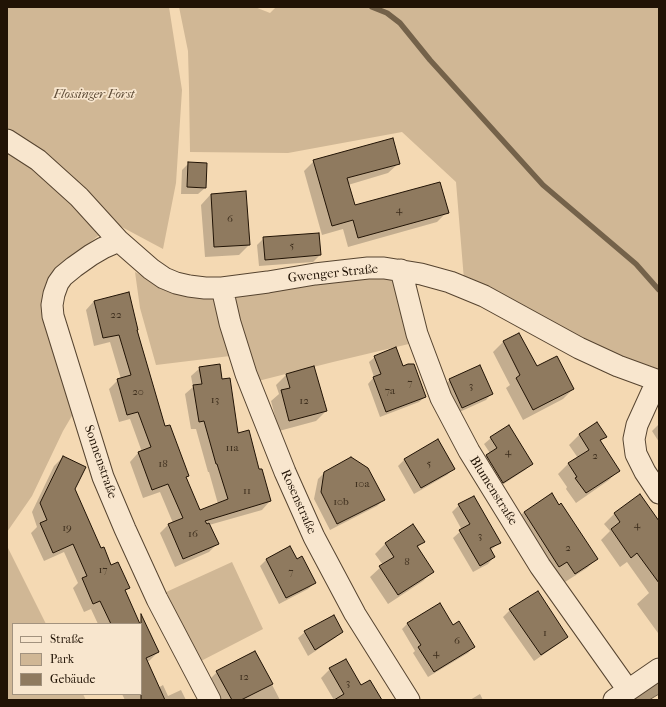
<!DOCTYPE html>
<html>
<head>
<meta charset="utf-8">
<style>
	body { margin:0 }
	#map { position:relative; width:666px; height:707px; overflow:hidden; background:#f4d9b3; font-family:"IM FELL French Canon",serif }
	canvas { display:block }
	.frame { position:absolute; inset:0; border:8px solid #211305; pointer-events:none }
	.legend { position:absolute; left:12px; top:623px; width:130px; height:72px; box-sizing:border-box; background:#f8e6ce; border:1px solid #a2927e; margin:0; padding:5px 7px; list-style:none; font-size:12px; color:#211305 }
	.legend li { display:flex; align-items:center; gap:8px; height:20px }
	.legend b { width:20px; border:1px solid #a2927e }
</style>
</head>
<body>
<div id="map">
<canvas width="666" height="707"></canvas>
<div class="frame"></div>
<ul class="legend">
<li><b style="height:5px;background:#f8e6ce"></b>Straße</li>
<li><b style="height:11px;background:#d0b795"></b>Park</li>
<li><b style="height:11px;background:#8f7a5f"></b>Gebäude</li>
</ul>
</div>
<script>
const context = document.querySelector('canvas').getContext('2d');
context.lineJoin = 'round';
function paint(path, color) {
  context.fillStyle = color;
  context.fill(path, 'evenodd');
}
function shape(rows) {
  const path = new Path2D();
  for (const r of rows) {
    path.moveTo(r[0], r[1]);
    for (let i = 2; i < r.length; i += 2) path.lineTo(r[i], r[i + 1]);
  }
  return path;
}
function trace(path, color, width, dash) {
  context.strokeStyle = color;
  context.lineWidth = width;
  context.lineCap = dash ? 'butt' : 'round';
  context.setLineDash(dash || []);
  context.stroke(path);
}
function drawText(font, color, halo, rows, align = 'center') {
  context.font = font + ' "IM FELL French Canon",serif';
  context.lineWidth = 3.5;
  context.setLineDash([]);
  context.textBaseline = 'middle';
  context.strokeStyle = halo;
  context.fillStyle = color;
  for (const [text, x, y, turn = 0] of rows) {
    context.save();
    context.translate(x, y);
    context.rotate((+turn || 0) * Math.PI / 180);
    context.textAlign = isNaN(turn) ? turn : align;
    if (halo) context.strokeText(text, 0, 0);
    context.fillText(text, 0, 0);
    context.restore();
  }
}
const green = shape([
	[7,7,169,7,182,90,176,183,163,249,120,226,98,236,68,260,53,280,73,414,63,431,32,496,7,532],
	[179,7,255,7,270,13,276,7,659,7,659,369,599,349,464,280,456,182,402,132,288,153,190,152,189,88,188,51],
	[135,272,169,291,213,294,230,356,156,365,140,308],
	[378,274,394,279,413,343,333,362,258,381,231,293],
	[7,546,46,624,13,624,13,694,83,694,86,700,7,700],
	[232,562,263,629,199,662,164,593]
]);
const water = shape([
	[659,682,659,694,649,700,633,700,659,682]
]);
const shadow = shape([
	[314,161,399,163,388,173,348,185,354,206,447,212,437,222,348,247,343,229,322,235,304,171],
	[189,163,205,188,198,194,181,194,182,170],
	[245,192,249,245,239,255,205,257,201,205,211,194],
	[264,238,320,255,313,262,259,266,257,245],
	[128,293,137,330,164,428,188,476,185,479,200,512,218,504,209,472,208,472,196,429,191,429,185,394,193,387,191,376,200,368,222,380,238,434,259,471,270,501,262,510,209,525,217,544,209,552,175,567,160,533,168,525,173,523,160,492,143,498,130,462,138,453,142,452,130,419,119,422,109,389,118,380,121,379,110,342,94,346,86,310,94,301],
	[519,334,536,367,573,389,563,399,523,420,506,388,510,385,493,352,503,342],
	[375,357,402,367,425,397,419,402,380,417,368,384,374,377,369,362],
	[286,375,326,411,316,421,279,431,271,401,279,394,276,385],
	[450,380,492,393,486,400,455,414,443,386],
	[597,423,606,436,600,442,619,470,609,480,576,503,566,489,567,487,558,474,568,464,578,458,569,445,579,435],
	[659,424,659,442,652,431],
	[491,438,532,463,525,470,496,489,480,462,486,456,490,453,484,444],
	[63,457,74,489,101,550,111,566,128,588,124,592,139,623,143,621,158,652,149,661,146,662,158,688,163,685,168,696,181,690,186,700,125,700,122,694,141,694,141,624,98,624,91,609,84,612,73,588,78,583,64,552,44,561,31,533,37,527,32,512,54,466],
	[405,459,454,468,447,475,414,494,398,466],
	[325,472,383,500,377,506,330,530,314,499,318,479],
	[640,496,659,523,659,632,658,633,637,604,649,593,627,562,620,567,601,540,610,531,604,524,614,514],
	[459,505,500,542,490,551,494,557,488,564,473,572,453,538,462,530,452,512],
	[524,512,596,559,587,568,565,582,557,571,550,576,515,521],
	[413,526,423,542,417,548,433,571,423,581,388,604,370,577,383,565,375,554,385,544],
	[266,560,315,583,308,589,279,604,260,566],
	[510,610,567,637,560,643,534,661,503,617],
	[408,623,452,627,473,647,468,653,428,677,413,653,415,651,402,629],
	[342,631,335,638,308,656,298,638,305,632],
	[255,652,280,700,216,700,207,682,217,672],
	[330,669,360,687,380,700,334,700,321,678],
	[480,694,483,700,470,700]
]);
const stream = shape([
	[372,7,387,13,400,23,430,60,543,185,636,264,659,290]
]);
const building = shape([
	[393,138,400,164,347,178,355,205,440,182,449,213,358,238,353,220,332,226,313,160,393,138],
	[188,162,207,163,206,188,187,187,188,162],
	[246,191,250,245,214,247,211,194,246,191],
	[319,233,321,255,265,260,263,237,319,233],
	[129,292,138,330,137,330,165,426,170,425,189,476,186,477,200,510,228,499,217,464,216,464,204,421,199,422,193,385,202,384,199,367,220,364,222,379,230,378,238,433,249,430,259,469,262,469,271,501,205,521,207,524,209,523,219,544,183,559,168,524,183,518,168,484,152,490,138,452,151,447,138,412,127,415,117,379,131,375,119,335,103,338,94,301,129,292],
	[519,333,537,366,557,356,574,389,533,410,516,378,520,375,503,341,519,333],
	[396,347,403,366,408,364,414,364,426,397,386,412,373,377,381,374,374,356,396,347],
	[480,365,493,394,462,408,449,379,480,365],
	[314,366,327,411,289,421,281,390,290,388,286,374,314,366],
	[597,422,607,437,600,440,620,471,586,493,575,478,577,477,568,463,589,450,579,434,597,422],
	[509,425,533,464,503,483,486,455,497,448,490,437,509,425],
	[438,439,455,469,421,488,404,459,438,439],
	[63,456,86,467,75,489,101,548,104,547,111,565,118,562,130,588,125,590,140,624,111,624,100,601,93,604,82,578,87,576,73,544,53,553,40,523,47,520,40,503,63,456],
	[351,457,368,468,385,500,337,524,321,492,324,472,351,457],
	[552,493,559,505,561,503,598,559,575,574,567,562,559,567,524,512,552,493],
	[640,494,659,521,659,583,637,553,631,558,611,529,620,522,614,513,640,494],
	[474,496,501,543,490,548,495,557,480,566,459,530,470,524,458,504,474,496],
	[413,524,425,542,417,546,434,572,398,595,379,566,394,557,385,543,413,524],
	[290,546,297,559,302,556,316,583,286,598,266,559,290,546],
	[538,591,568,637,541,655,509,609,538,591],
	[440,603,453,625,459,621,475,647,434,672,418,647,421,645,407,623,440,603],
	[141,614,159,652,146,658,165,700,141,700,141,614],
	[334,615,343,632,315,650,304,631,334,615],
	[255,651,273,684,241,700,232,700,216,671,255,651],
	[346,659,361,685,370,680,382,700,334,700,344,694,329,668,346,659]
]);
const minor = shape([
	[7,140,38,160,79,197,119,241,151,269,164,278,176,283,189,286,205,288,222,288,268,282,315,274,368,268,384,268,421,274,450,282,484,296,579,348,618,366,659,381],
	[119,241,103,248,91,255,74,267,63,276,58,283,54,294,52,305,53,316,103,477,125,529,157,599,210,700],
	[401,270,417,334,441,398,469,451,540,566,628,690],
	[222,288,230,323,246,374,285,472,314,537,355,614,409,700],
	[657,381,637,425,634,439,636,454,645,472,659,493],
	[614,700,659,669]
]);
const numberNames = [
	["4",399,210],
	["6",230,219],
	["5",292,246],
	["22",116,315],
	["7",410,383],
	["3",471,386],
	["7a",390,391],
	["20",138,392],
	["13",215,400],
	["12",304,401],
	["11a",232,448],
	["4",508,452],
	["2",595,456],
	["18",163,464],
	["5",429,464],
	["10a",362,484],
	["11",247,491],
	["10b",341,502],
	["4",637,525],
	["19",67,528],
	["16",193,534],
	["3",480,536],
	["2",568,548],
	["8",407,562],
	["17",103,570],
	["7",291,572],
	["1",545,633],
	["6",457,641],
	["4",436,653],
	["12",244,677],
	["3",348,683]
];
const parkNames = [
	["Flossinger Forst",94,95]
];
const streetNames = [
	["Gwenger Straße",333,274,-6],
	["Sonnenstraße",100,462,71],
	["Blumenstraße",493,491,58],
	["Rosenstraße",298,502,66]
];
paint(green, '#d0b795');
paint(water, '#ac9678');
trace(water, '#74624a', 1);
paint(shadow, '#0003');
trace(stream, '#74624a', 5.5);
paint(building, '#8f7a5f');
trace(building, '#211305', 1);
trace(minor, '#564430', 23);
trace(minor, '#f8e6ce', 21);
drawText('11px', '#3c2d1c', null, numberNames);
drawText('italic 13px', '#5e4c37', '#f8e6ce', parkNames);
drawText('13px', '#211305', '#f8e6ce', streetNames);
</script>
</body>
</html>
